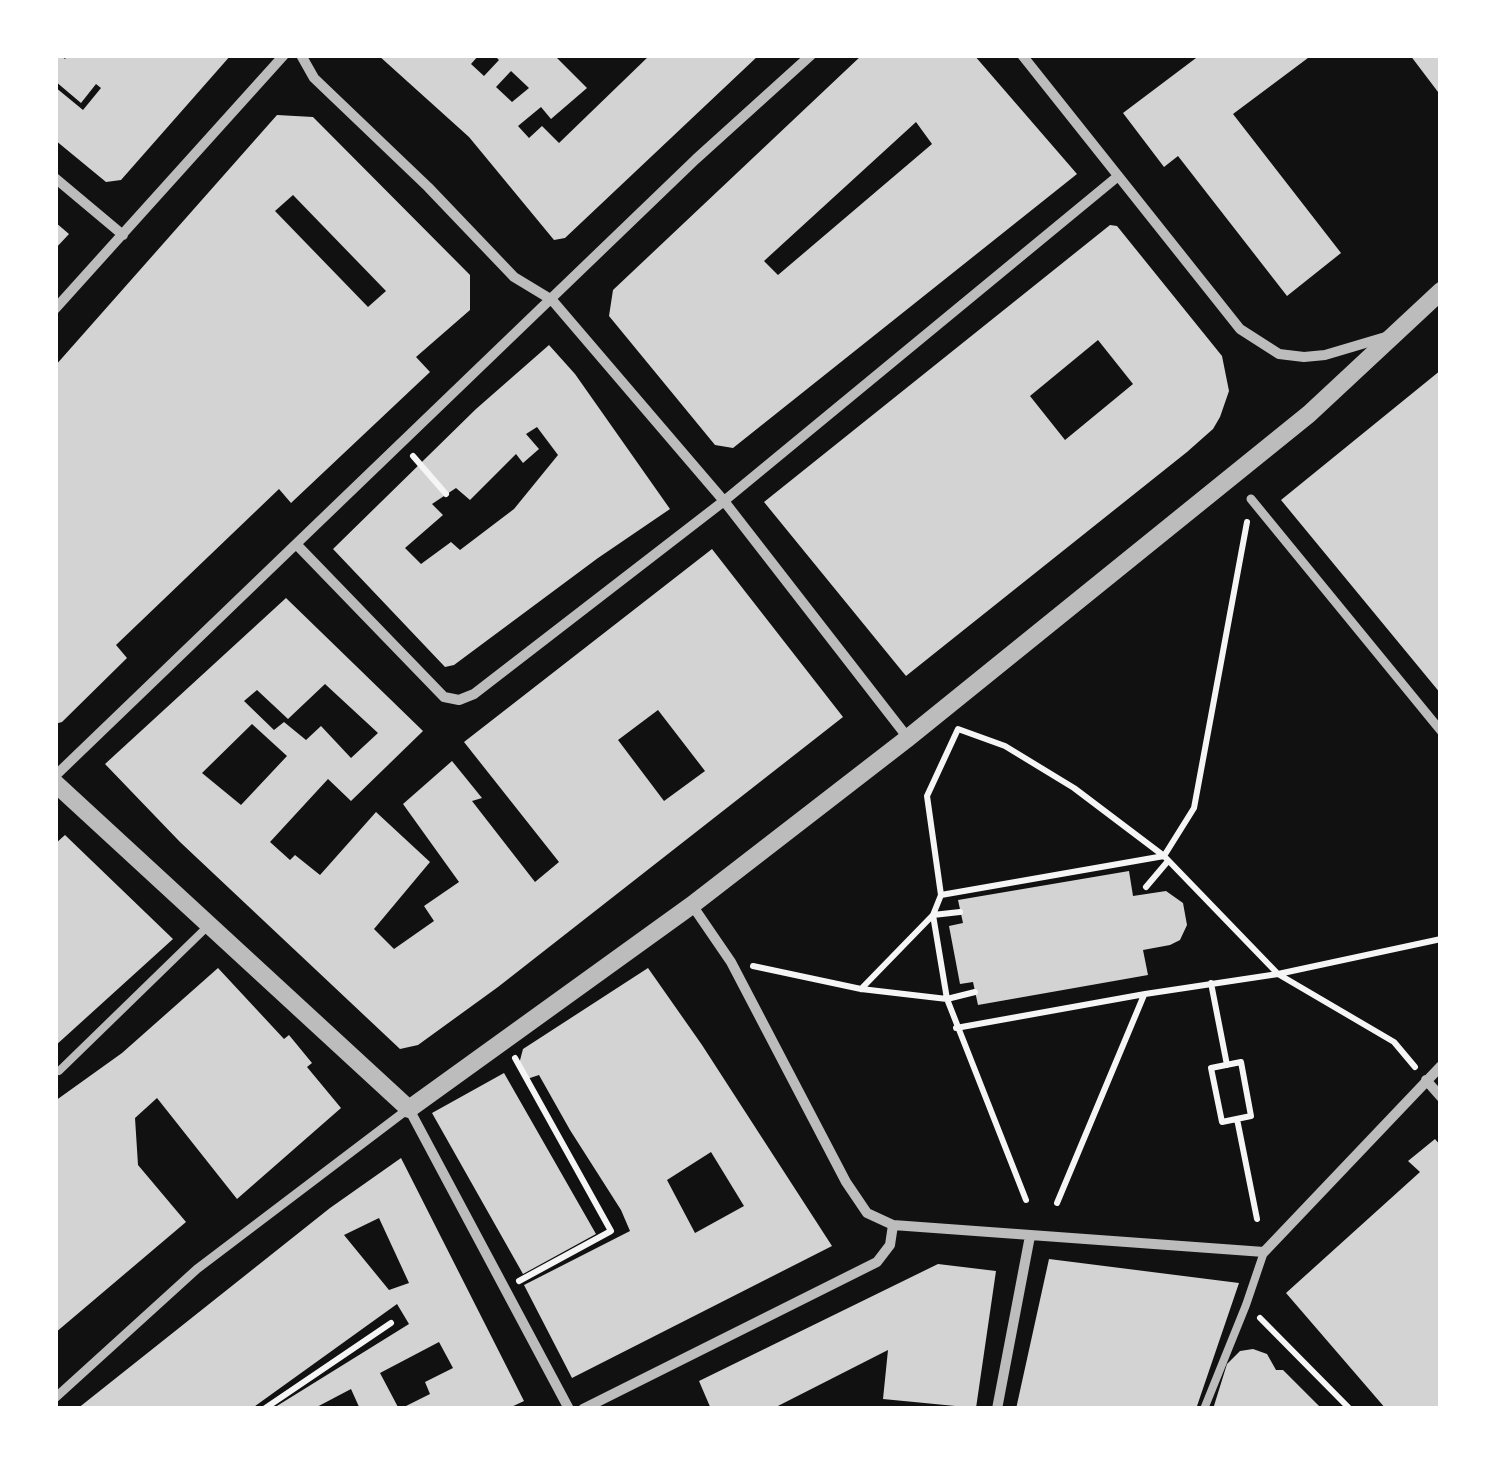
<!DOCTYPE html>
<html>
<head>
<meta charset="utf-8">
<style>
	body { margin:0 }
	#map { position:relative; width:1496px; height:1464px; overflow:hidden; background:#111; font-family:Helvetica,sans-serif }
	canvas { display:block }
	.frame { position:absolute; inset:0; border:58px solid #fff; pointer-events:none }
</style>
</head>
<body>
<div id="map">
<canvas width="1496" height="1464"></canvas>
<div class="frame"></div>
</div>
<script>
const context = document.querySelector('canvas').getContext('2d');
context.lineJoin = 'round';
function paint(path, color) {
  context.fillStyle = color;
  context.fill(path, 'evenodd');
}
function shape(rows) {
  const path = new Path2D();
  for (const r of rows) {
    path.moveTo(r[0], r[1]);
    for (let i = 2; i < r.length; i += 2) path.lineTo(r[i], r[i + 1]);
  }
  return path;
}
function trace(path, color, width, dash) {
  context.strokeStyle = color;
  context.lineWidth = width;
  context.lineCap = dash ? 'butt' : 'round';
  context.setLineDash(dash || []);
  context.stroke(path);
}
const building = shape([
	[60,55,65,59,68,55,231,55,121,180,106,182,55,140,55,87,83,110,101,88,96,84,81,103,55,81,55,61],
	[378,55,479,55,471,64,484,76,499,60,494,55,554,55,587,88,551,119,541,107,518,126,529,138,542,126,559,143,650,55,759,55,565,238,554,240,469,137],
	[511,71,529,88,512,102,496,87],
	[862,55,974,55,1077,174,733,448,715,445,609,316,613,290],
	[916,122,932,144,778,275,764,261],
	[1200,55,1312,55,1233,114,1341,253,1287,296,1178,156,1164,167,1123,113],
	[1410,55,1441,55,1441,96,1435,88],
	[277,115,313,117,470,275,470,310,416,357,430,372,291,503,279,489,116,645,127,658,62,722,55,724,55,366],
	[293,195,386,291,368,307,275,211],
	[55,222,69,234,55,249],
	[1110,225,1117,226,1222,356,1229,391,1220,417,1213,429,1187,452,906,676,764,502],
	[1098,340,1133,384,1065,440,1030,396],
	[549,345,575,374,670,509,598,558,454,665,445,667,333,549,476,409],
	[537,427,558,455,514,509,460,550,451,542,421,564,405,548,443,515,432,504,456,488,470,500,516,454,523,463,539,449,526,434],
	[1441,370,1441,694,1281,500],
	[712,549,843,717,498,987,418,1045,400,1049,180,842,105,764,286,598,423,731,351,801,328,779,270,842,290,860,295,855,320,875,376,812,430,862,374,929,394,949,434,921,424,906,459,882,403,804,452,761,482,798,472,801,535,882,559,862,464,742],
	[325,684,378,733,351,758,321,726,306,740,284,722,274,730,244,701,257,690,288,719],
	[658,710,705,771,664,801,618,740],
	[252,724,287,756,241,805,202,773],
	[65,835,173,939,55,1046,55,844],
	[1129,871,1133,896,1166,891,1183,903,1187,925,1180,940,1170,945,1143,950,1148,975,978,1005,973,982,960,984,949,926,963,923,958,900],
	[218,968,284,1039,289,1035,312,1063,307,1067,341,1108,237,1199,157,1098,135,1118,138,1165,186,1222,55,1333,55,1101,122,1053],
	[648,968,702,1045,832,1246,572,1378,524,1285,630,1231,621,1210,570,1130,539,1075,527,1079,519,1064,523,1049],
	[711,1152,744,1206,695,1233,667,1180],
	[504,1073,596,1234,523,1274,432,1113],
	[1435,1139,1441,1146,1441,1409,1386,1409,1286,1293,1420,1172,1408,1161],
	[401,1158,524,1401,507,1409,400,1409,430,1394,425,1382,453,1368,439,1342,380,1373,399,1409,360,1409,351,1389,313,1409,272,1409,409,1324,397,1304,251,1409,77,1409,330,1208],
	[379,1218,409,1283,389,1290,344,1235],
	[1049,1259,1239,1283,1196,1409,1016,1409],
	[938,1264,996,1271,976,1408,883,1399,888,1350,772,1409,711,1409,699,1381],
	[1253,1349,1267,1354,1276,1370,1283,1370,1322,1409,1213,1409,1227,1364,1240,1351]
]);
const path = shape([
	[413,456,446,494],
	[1146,887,1168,861],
	[941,895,1164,856,1194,808,1247,522],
	[960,912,933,915,947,999,975,992],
	[753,966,861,989,947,999,1026,1200],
	[1211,983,1227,1065],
	[861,989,933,915,941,895,927,796,958,729,1005,746,1074,788,1164,856,1278,974,1394,1042,1415,1067],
	[956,1028,1145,994,1278,974,1441,939],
	[515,1058,611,1231,519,1281],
	[1241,1062,1251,1116,1222,1122,1211,1068,1241,1062],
	[1237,1119,1257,1219],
	[1057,1203,1144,995],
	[1260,1318,1350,1409],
	[264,1409,391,1323]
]);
const service = shape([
	[59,1071,209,925],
	[1204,1409,1246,1305,1264,1252]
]);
const pedestrian = shape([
	[1251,499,1441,731],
	[55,1398,197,1269,408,1109]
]);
const minor = shape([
	[301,55,314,78,428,187,514,277,552,300,724,501,908,738],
	[1022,55,1240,329,1279,354,1304,357,1325,355,1389,336],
	[55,178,123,235],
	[55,309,284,55],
	[297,545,444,697,459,700,474,694,724,501,1117,177],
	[55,776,696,159,811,55],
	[692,905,731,962,846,1182,867,1213,893,1225,1264,1252,1441,1066],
	[1426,1080,1441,1097],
	[409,1109,569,1409],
	[583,1409,877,1262,890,1245,893,1225],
	[997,1409,1030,1236]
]);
const tertiary = shape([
	[55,783,409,1109,692,905,908,738,1309,414,1441,291]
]);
paint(building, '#d3d3d3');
trace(path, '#f5f5f5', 6);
trace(service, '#bcbcbc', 8);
trace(pedestrian, '#bcbcbc', 9);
trace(minor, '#bcbcbc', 10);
trace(tertiary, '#bcbcbc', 18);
</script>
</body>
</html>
